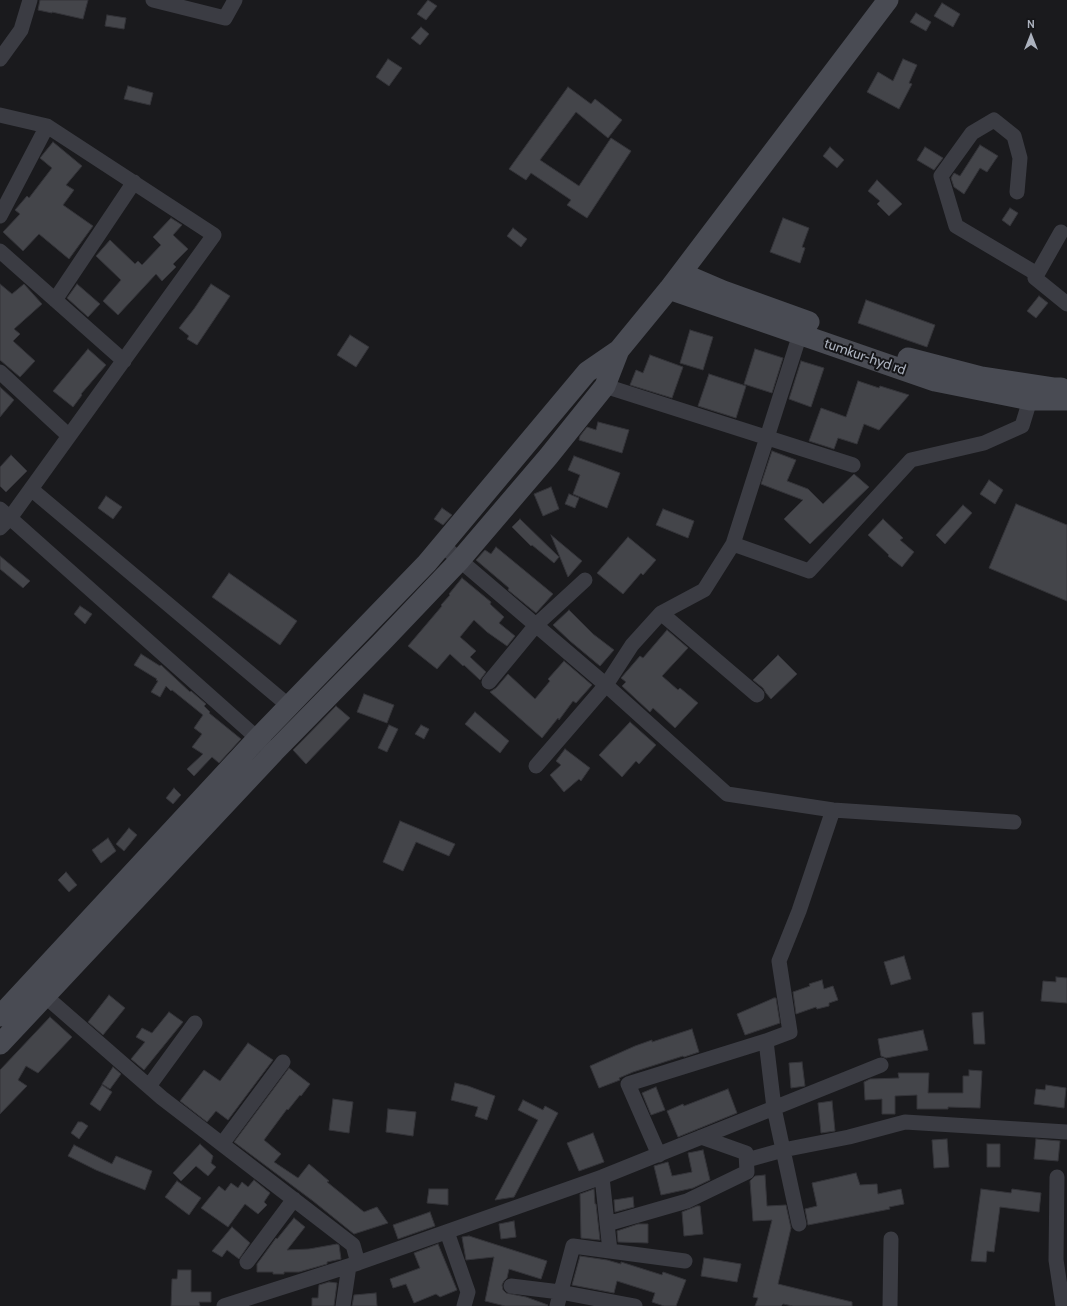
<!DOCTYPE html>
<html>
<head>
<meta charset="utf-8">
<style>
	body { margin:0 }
	#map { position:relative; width:1067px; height:1306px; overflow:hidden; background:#1a1a1d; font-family:Cabin,sans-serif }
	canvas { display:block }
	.north { position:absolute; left:1011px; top:16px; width:40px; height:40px; -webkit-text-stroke:3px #151518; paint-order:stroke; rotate:0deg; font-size:11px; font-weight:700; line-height:16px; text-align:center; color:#acb2be }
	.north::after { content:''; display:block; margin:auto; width:14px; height:18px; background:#acb2be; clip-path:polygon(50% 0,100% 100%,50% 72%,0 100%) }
</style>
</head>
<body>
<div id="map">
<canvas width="1067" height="1306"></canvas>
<div class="north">N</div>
</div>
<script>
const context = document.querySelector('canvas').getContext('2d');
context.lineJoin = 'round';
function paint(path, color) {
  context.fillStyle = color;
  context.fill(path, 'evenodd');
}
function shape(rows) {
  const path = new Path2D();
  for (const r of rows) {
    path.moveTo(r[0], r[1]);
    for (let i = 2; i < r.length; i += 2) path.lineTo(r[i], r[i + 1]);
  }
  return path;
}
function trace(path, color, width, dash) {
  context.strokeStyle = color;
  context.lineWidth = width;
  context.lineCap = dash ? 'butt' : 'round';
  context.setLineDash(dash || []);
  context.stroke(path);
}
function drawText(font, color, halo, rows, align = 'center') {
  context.font = font + ' Cabin,sans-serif';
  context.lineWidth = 4;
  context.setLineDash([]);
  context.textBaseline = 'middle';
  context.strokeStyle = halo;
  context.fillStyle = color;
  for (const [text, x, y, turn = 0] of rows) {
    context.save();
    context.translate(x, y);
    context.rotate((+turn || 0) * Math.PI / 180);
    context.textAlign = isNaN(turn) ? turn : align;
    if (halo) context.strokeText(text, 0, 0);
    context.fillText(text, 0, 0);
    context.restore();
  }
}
const building = shape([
	[40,0,88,0,83,19,52,12,52,13,38,10,40,0],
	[428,0,437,6,426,20,417,14,428,0],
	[942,3,960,14,953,27,934,16,942,3],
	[916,13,931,22,926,31,910,22,916,13],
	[107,15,126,18,124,29,105,26,107,15],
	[421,27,429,34,420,45,411,38,421,27],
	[388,59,402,68,389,86,376,77,388,59],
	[903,59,917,65,909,83,912,84,899,109,867,92,878,72,893,81,903,59],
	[128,86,153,93,150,105,124,99,128,86],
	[568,87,591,104,595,99,622,120,608,138,576,112,540,160,579,186,611,138,631,151,587,218,567,205,571,200,531,173,526,180,509,169,568,87],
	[53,142,82,166,66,185,74,190,63,205,93,226,69,259,39,234,23,251,3,232,20,214,15,210,27,196,29,198,52,168,40,158,53,142],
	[980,145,998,156,987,172,980,168,964,194,954,187,951,178,954,173,960,176,980,145],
	[830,147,844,160,837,168,823,156,830,147],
	[925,147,943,158,934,170,917,160,925,147],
	[877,180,902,204,889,216,877,204,880,201,868,191,877,180],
	[1010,208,1018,213,1010,226,1002,220,1010,208],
	[171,218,182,225,173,235,188,249,173,264,176,267,162,281,156,274,118,315,103,301,121,280,96,256,110,240,135,264,138,261,142,265,161,245,153,237,171,218],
	[783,218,809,228,802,247,805,248,800,263,770,252,783,218],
	[513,228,527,239,521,247,507,236,513,228],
	[0,284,12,294,24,284,42,304,14,329,20,334,13,341,35,361,20,377,0,360,0,284],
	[77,284,100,304,88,317,67,298,77,284],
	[211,284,230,296,197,345,187,339,189,336,179,328,194,309,211,284],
	[1039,296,1048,303,1036,318,1027,311,1039,296],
	[866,300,935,325,927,347,858,323,866,300],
	[690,330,713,337,703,370,680,363,690,330],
	[350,335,369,347,356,367,337,355,350,335],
	[88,349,106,365,81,394,82,395,73,407,53,391,88,349],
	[755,349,783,358,772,393,744,384,755,349],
	[650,355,683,367,672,398,630,385,636,370,643,373,650,355],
	[801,361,824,368,811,407,789,399,801,361],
	[709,374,746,386,736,418,698,406,709,374],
	[858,381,879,388,880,386,909,395,879,430,864,424,857,444,838,438,834,449,809,441,821,408,846,417,858,381],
	[0,387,14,400,0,417,0,387],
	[598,422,629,430,622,453,579,440,580,436,587,427,596,430,598,422],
	[772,451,796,460,787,481,808,489,823,504,854,474,869,487,810,544,784,519,803,500,761,484,772,451],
	[11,455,27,471,6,492,0,486,0,467,11,455],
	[574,456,620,473,607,508,573,494,580,475,568,470,574,456],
	[989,480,1003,490,995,504,980,494,989,480],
	[551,487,559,509,543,516,534,494,551,487],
	[569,494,579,498,575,508,565,504,569,494],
	[106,496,122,507,113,519,98,508,106,496],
	[1016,504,1067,525,1067,601,989,568,1016,504],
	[963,505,972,513,945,544,936,535,963,505],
	[442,508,452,515,443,525,434,519,442,508],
	[663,509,694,521,688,538,656,525,663,509],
	[520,519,559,557,554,563,532,545,531,546,512,527,520,519],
	[883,519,903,538,900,540,914,552,902,567,888,556,889,555,868,535,883,519],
	[551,535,582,561,568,577,551,535],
	[628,537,656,560,643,575,641,573,623,594,597,573,628,537],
	[496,547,553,594,536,613,508,590,509,588,476,560,485,550,491,554,496,547],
	[0,556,30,581,23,588,0,569,0,556],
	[229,573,297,621,280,645,212,597,229,573],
	[462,578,491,602,490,604,504,617,499,623,515,636,507,646,487,632,474,620,460,637,476,651,470,657,486,672,480,680,464,665,463,666,450,654,437,669,408,646,442,606,441,605,450,595,449,594,462,578],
	[80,606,92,614,85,624,74,614,80,606],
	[569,610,593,634,614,650,600,666,570,641,553,625,569,610],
	[667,630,688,648,662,676,678,690,680,688,698,703,675,728,653,708,650,712,622,686,626,682,621,678,640,656,643,658,667,630],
	[141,654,160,666,161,665,190,692,191,691,206,704,204,706,210,712,209,713,241,739,219,763,212,757,194,776,187,769,203,754,192,747,202,734,194,728,203,715,172,690,171,691,166,686,160,697,151,692,158,681,156,680,157,679,134,665,141,654],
	[778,655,797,674,771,699,766,693,763,688,753,680,778,655],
	[564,661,592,685,576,703,573,701,559,720,558,718,542,738,490,692,496,688,508,674,535,699,550,681,548,679,564,661],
	[364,694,394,705,387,723,357,712,364,694],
	[336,706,350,718,306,764,293,750,336,706],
	[475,712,509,741,500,753,465,724,475,712],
	[630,722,656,745,639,764,636,761,622,777,599,755,630,722],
	[389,725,398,729,387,752,378,748,389,725],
	[421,725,429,729,424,739,415,734,421,725],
	[565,749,590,768,581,781,579,779,564,792,550,775,561,765,556,761,565,749],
	[174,788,181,795,173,804,166,798,174,788],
	[400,821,455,844,449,856,416,842,403,871,383,862,400,821],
	[129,828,137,835,124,851,116,844,129,828],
	[108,838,116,851,101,863,92,850,108,838],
	[66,872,77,885,69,892,58,880,66,872],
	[904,956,911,979,891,985,884,962,904,956],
	[1056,977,1067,978,1067,1003,1041,1001,1043,981,1056,982,1056,977],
	[822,980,824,989,833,986,838,1000,829,1003,829,1006,817,1009,816,1007,796,1014,793,992,810,986,809,984,822,980],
	[109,995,125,1008,103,1035,88,1022,109,995],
	[774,998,776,998,780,1023,745,1035,737,1014,774,998],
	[169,1012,183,1022,144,1070,131,1059,145,1042,136,1037,142,1028,152,1033,169,1012],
	[983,1012,985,1044,974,1044,972,1013,983,1012],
	[50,1017,72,1037,38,1073,26,1066,18,1080,27,1086,0,1114,0,1070,50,1017],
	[692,1029,699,1052,684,1057,683,1056,633,1072,619,1078,620,1080,599,1088,590,1066,635,1046,652,1040,652,1042,692,1029],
	[923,1030,928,1050,886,1058,881,1056,878,1039,923,1030],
	[248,1043,273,1060,228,1120,216,1111,207,1122,180,1101,204,1070,220,1081,248,1043],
	[802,1062,805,1086,791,1088,789,1063,802,1062],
	[113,1067,121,1074,110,1089,102,1084,113,1067],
	[289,1068,310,1084,301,1096,300,1095,288,1110,287,1109,264,1140,281,1154,274,1162,298,1178,309,1164,329,1181,327,1182,364,1212,377,1207,388,1223,354,1234,313,1201,234,1142,289,1068],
	[969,1070,982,1071,980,1108,948,1107,948,1109,917,1109,917,1095,895,1096,895,1114,882,1114,882,1099,865,1100,864,1082,870,1079,899,1078,898,1073,929,1073,928,1093,963,1093,963,1076,969,1076,969,1070],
	[455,1083,468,1086,495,1096,487,1120,475,1116,478,1107,451,1100,455,1083],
	[102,1085,112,1092,100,1111,90,1104,102,1085],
	[1046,1085,1066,1088,1064,1108,1034,1104,1036,1089,1045,1090,1046,1085],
	[656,1087,665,1110,651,1115,642,1093,656,1087],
	[728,1089,737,1113,678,1137,667,1111,683,1104,684,1106,728,1089],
	[333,1099,353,1102,349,1133,329,1130,333,1099],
	[523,1100,543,1110,545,1106,558,1113,514,1197,495,1200,538,1120,518,1110,523,1100],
	[832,1101,835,1131,821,1133,818,1103,832,1101],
	[388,1109,416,1112,413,1136,386,1132,388,1109],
	[78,1122,82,1122,88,1126,79,1139,71,1133,78,1122],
	[593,1133,604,1162,579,1171,567,1143,593,1133],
	[947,1139,949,1167,934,1168,932,1140,947,1139],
	[1036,1139,1060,1141,1058,1161,1034,1159,1036,1139],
	[200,1144,213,1156,211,1163,216,1167,208,1176,196,1166,181,1181,173,1173,200,1144],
	[987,1144,1000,1144,1000,1167,987,1167,987,1144],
	[74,1145,112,1164,116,1156,152,1171,145,1190,96,1170,68,1156,74,1145],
	[703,1150,710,1180,693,1188,661,1195,654,1166,668,1162,672,1176,692,1172,688,1153,703,1150],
	[856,1173,860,1185,877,1184,878,1194,901,1189,904,1204,889,1207,890,1209,808,1225,805,1209,817,1206,812,1183,856,1173],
	[765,1175,767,1206,786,1205,791,1228,778,1284,852,1302,852,1306,793,1306,783,1304,781,1306,755,1306,758,1298,753,1297,772,1220,753,1221,750,1181,755,1176,765,1175],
	[254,1180,270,1193,264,1202,267,1205,258,1214,245,1204,228,1227,201,1208,219,1186,225,1191,231,1183,238,1188,242,1182,248,1187,254,1180],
	[177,1181,201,1198,189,1215,165,1197,177,1181],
	[429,1189,448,1189,448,1205,427,1203,429,1189],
	[594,1189,595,1204,596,1204,600,1240,581,1238,580,1194,594,1189],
	[981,1189,1011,1193,1012,1189,1041,1193,1039,1212,1000,1207,994,1252,987,1251,986,1262,971,1261,981,1189],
	[633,1197,634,1207,615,1212,614,1200,633,1197],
	[697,1206,700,1206,703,1234,684,1236,682,1212,697,1206],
	[430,1212,435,1226,398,1239,393,1225,430,1212],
	[294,1218,305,1227,287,1250,309,1249,337,1244,339,1245,341,1259,327,1262,327,1264,299,1272,284,1272,284,1274,273,1274,273,1272,257,1272,257,1264,276,1238,277,1239,294,1218],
	[514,1221,516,1237,501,1239,499,1224,514,1221],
	[638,1224,648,1224,648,1243,618,1242,617,1231,638,1224],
	[232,1227,250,1243,239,1259,227,1250,222,1257,212,1251,232,1227],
	[469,1236,547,1261,541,1279,509,1269,507,1278,504,1281,502,1285,503,1290,506,1293,526,1297,548,1305,547,1306,505,1306,485,1301,494,1257,466,1260,462,1237,469,1236],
	[438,1244,457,1290,440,1297,436,1294,414,1303,406,1284,393,1288,390,1279,420,1268,414,1253,438,1244],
	[580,1256,607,1260,621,1264,621,1262,662,1275,663,1272,686,1280,676,1306,664,1306,652,1302,655,1293,617,1281,614,1293,572,1285,580,1256],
	[704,1258,741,1264,737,1282,701,1276,704,1258],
	[178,1270,191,1270,191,1292,211,1292,211,1302,199,1302,200,1306,171,1306,172,1279,177,1279,178,1270],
	[329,1282,337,1283,334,1306,312,1306,312,1298,318,1298,319,1285,329,1282],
	[376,1293,377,1306,352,1306,354,1295,376,1293]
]);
const minor = shape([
	[153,0,225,18,235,0],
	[0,59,21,30,30,0],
	[0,115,47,126],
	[1017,192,1020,158,1014,136,994,120,972,133,941,176,956,226,1037,274],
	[0,216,47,126,214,235,10,518,0,528],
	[1061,232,1035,278,1067,304],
	[0,251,124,361],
	[55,300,134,182],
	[0,372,69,436],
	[605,386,853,465],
	[31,489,289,706],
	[0,509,265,745],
	[733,544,800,334],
	[442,545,606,685,727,794,833,810,1014,822],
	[661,613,704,590,733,544,809,571,911,460,984,443,1022,426,1030,400],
	[489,682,536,625,585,580],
	[536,766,606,685,632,645,661,613,757,695],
	[37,989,162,1098,353,1245,358,1263,602,1177,881,1065],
	[149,1086,195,1023],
	[222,1144,283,1062],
	[659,1155,628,1084,766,1041],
	[747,1160,783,1150,849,1137,905,1122,1067,1132],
	[1057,1177,1056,1260,1063,1306],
	[607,1224,687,1201,747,1172,746,1153,701,1137],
	[799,1224,774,1108,766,1041,790,1032,779,961,799,911,833,810],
	[447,1232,468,1292,464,1306],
	[610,1251,685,1261],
	[247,1262,294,1199],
	[511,1286,560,1292,635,1306],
	[224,1306,358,1263],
	[343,1306,349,1266],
	[557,1306,573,1246,610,1251,602,1177],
	[890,1306,891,1239]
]);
const secondary = shape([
	[681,273,723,291,809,322],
	[669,289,935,381,1030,400,1067,400],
	[908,358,981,377,1053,388,1061,388],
	[0,1016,258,738,427,563,587,372,619,350,669,289,888,0],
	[0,1044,274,752,381,643,460,560,548,457,605,386,619,350]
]);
const streetNames = [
	["tumkur-hyd rd",865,357,19]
];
paint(building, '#44454a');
trace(building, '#343439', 1);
trace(minor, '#3b3c43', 15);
trace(secondary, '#494b53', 21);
drawText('14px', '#acb2be', '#151518', streetNames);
</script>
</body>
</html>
